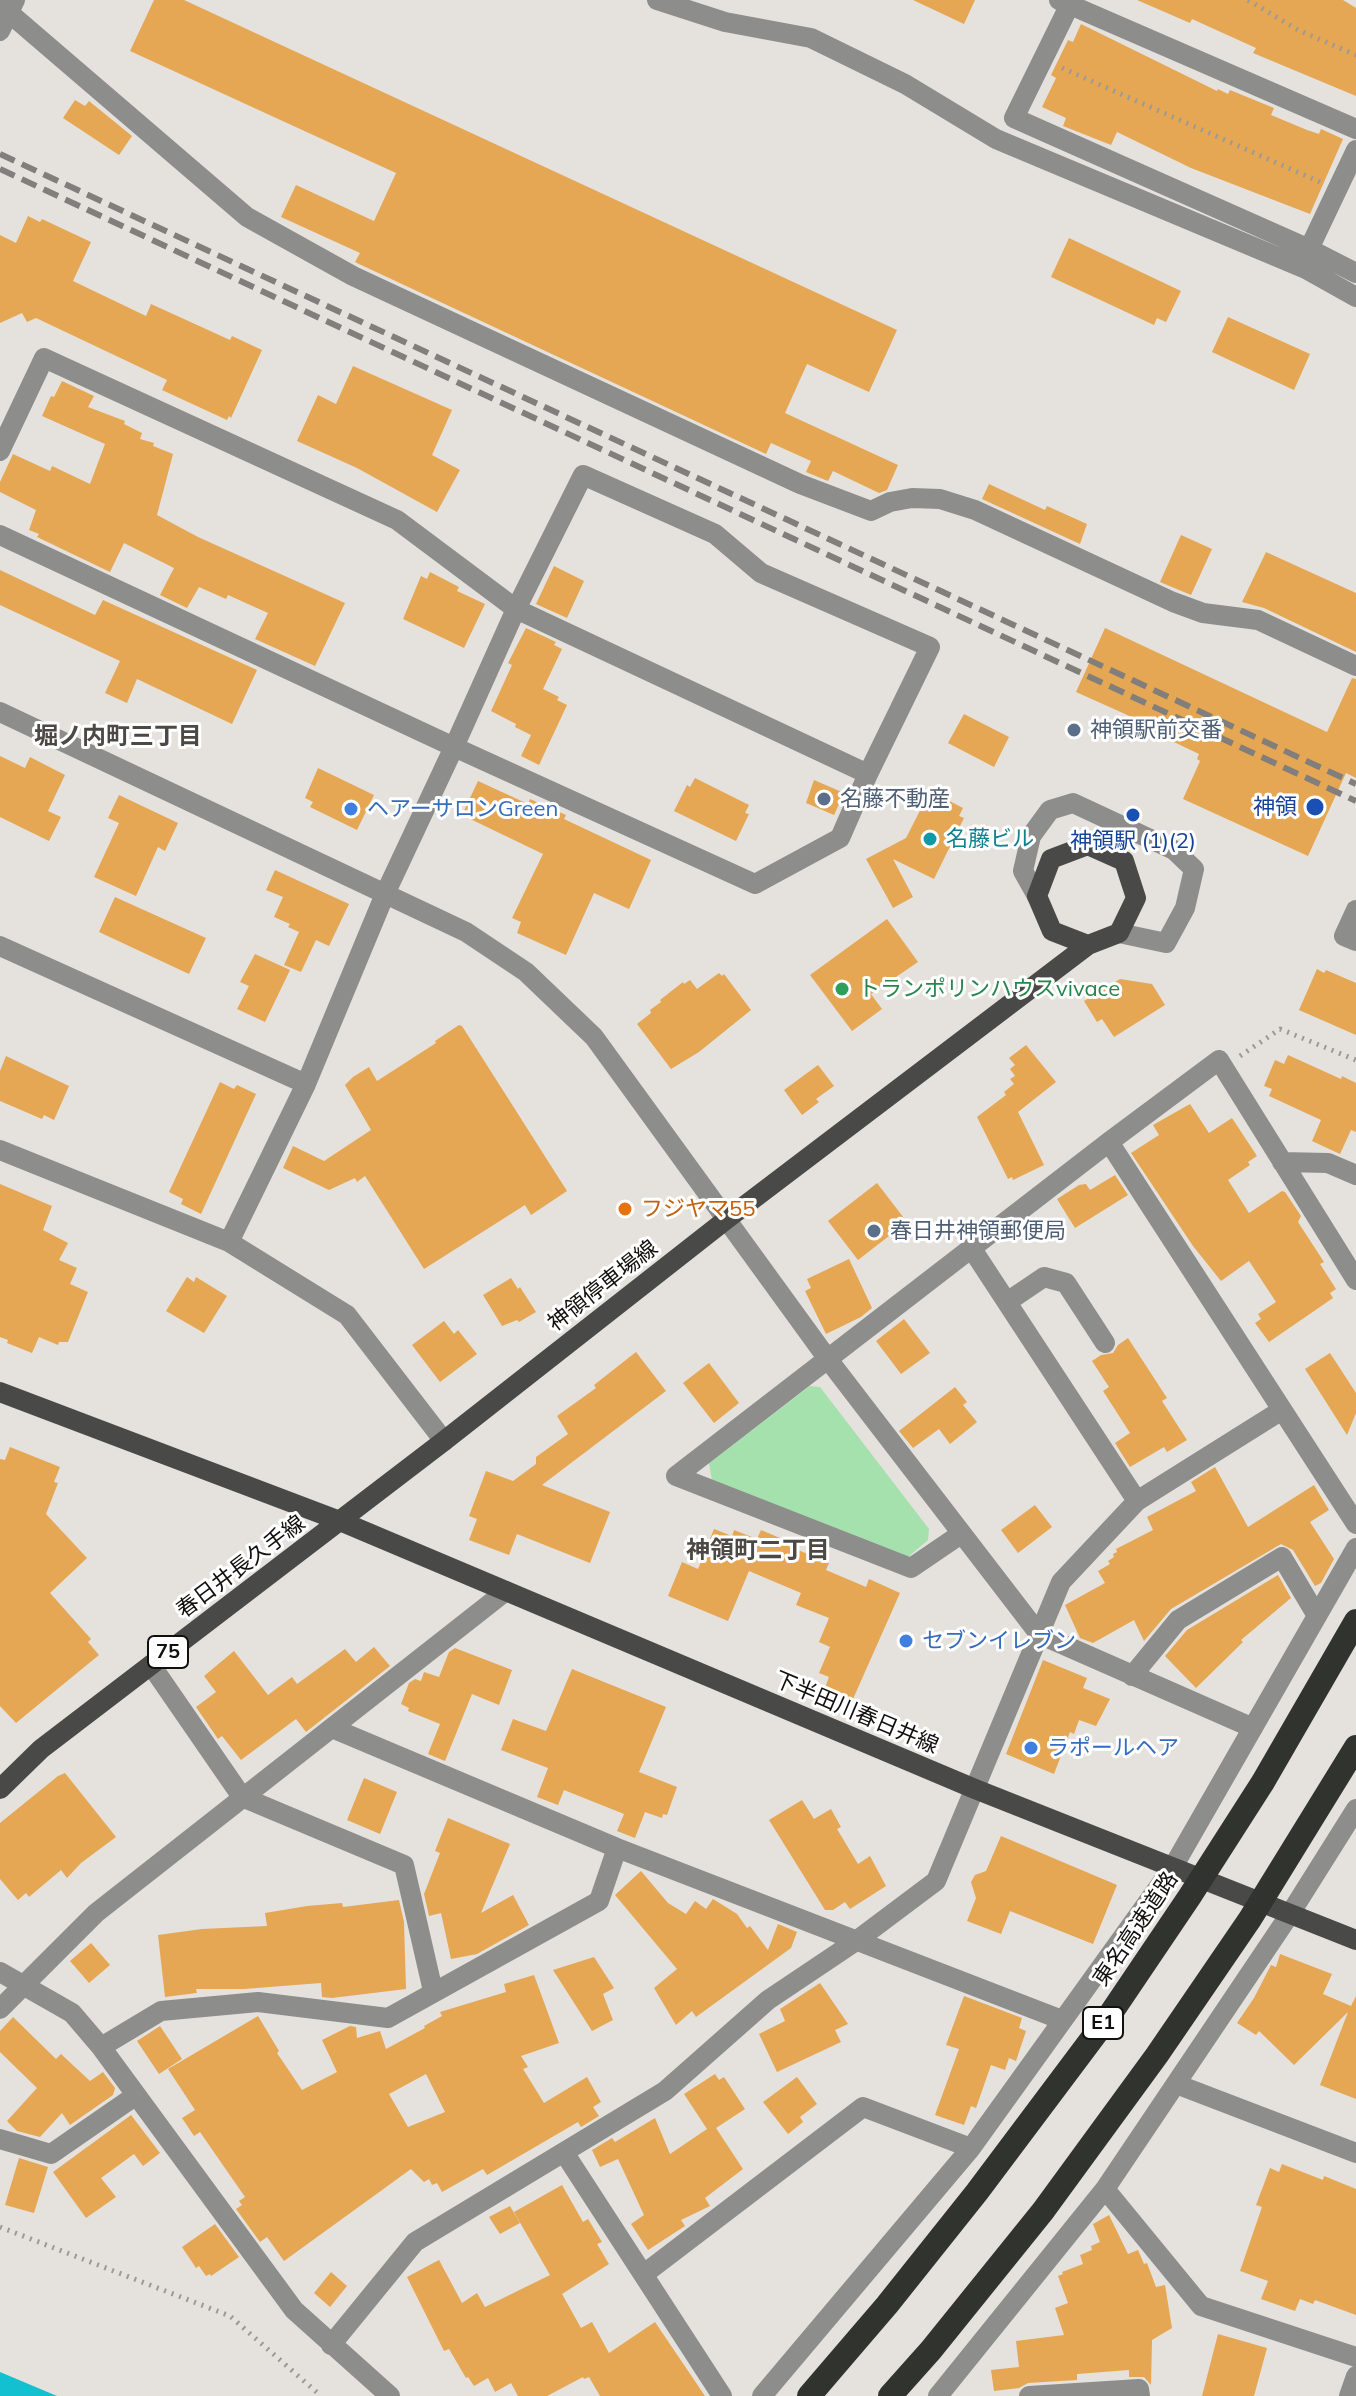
<!DOCTYPE html>
<html>
<head>
<meta charset="utf-8">
<style>
	body { margin:0 }
	canvas { display:block; background:#e5e1dd }
</style>
</head>
<body>
<canvas width="1356" height="2396"></canvas>
<script>
const context = document.querySelector('canvas').getContext('2d');
context.lineJoin = 'round';
function paint(path, color) {
  context.fillStyle = color;
  context.fill(path, 'evenodd');
}
function shape(rows) {
  const path = new Path2D();
  for (const r of rows) {
    path.moveTo(r[0], r[1]);
    for (let i = 2; i < r.length; i += 2) path.lineTo(r[i], r[i + 1]);
  }
  return path;
}
function trace(path, color, width, dash) {
  context.strokeStyle = color;
  context.lineWidth = width;
  context.lineCap = dash ? 'butt' : 'round';
  context.setLineDash(dash || []);
  context.stroke(path);
}
function drawText(font, color, halo, rows, align = 'center') {
  context.font = font + ' Mulish,"Noto Sans JP",sans-serif';
  context.lineWidth = 6;
  context.setLineDash([]);
  context.textBaseline = 'middle';
  context.strokeStyle = halo;
  context.fillStyle = color;
  for (const [text, x, y, turn = 0] of rows) {
    context.save();
    context.translate(x, y);
    context.rotate((+turn || 0) * Math.PI / 180);
    context.textAlign = isNaN(turn) ? turn : align;
    if (halo) context.strokeText(text, 0, 0);
    context.fillText(text, 0, 0);
    context.restore();
  }
}
const green = shape([
	[810,1386,820,1387,929,1529,928,1540,908,1557,712,1481,709,1463]
]);
const water = shape([
	[0,2372,57,2396,0,2396]
]);
const building = shape([
	[154,0,184,0,897,330,869,392,807,364,785,413,898,465,887,490,879,493,833,471,828,481,806,472,811,461,771,443,766,454,359,264,355,262,360,253,281,217,296,185,374,221,396,173,130,51],
	[913,0,975,0,964,24],
	[1137,0,1343,0,1356,8,1356,96,1253,53,1256,48,1192,19,1190,23],
	[1081,24,1217,91,1218,89,1228,94,1230,90,1274,108,1271,115,1307,130,1319,134,1321,129,1343,139,1310,214,1191,168,1117,132,1111,145,1063,126,1066,118,1042,107,1056,78,1051,75,1068,40,1073,42],
	[75,100,85,106,89,101,132,136,119,155,63,118],
	[28,216,40,222,42,219,91,242,73,281,146,316,151,304,230,340,232,336,262,350,231,418,229,416,227,420,162,390,167,380,36,318,27,322,22,313,0,323,0,235,16,243],
	[1069,238,1181,291,1166,322,1157,318,1154,325,1051,277],
	[1228,317,1310,354,1294,390,1212,352],
	[353,366,452,410,432,455,460,470,437,512,357,468,297,441,318,395,336,404],
	[62,381,94,396,88,407,125,421,124,424,142,433,140,439,154,443,153,446,173,454,157,515,198,537,345,603,315,666,255,639,268,613,228,595,226,599,199,587,187,608,160,595,174,568,124,543,110,572,37,537,39,534,29,530,36,510,0,492,0,482,13,454,50,471,52,466,90,484,105,444,42,416,51,396,54,397],
	[989,484,1045,510,1047,506,1087,524,1080,544,982,499],
	[1181,535,1212,549,1191,595,1160,582],
	[1266,552,1356,593,1356,652,1264,608,1242,602],
	[554,566,584,581,567,618,536,604],
	[0,570,95,615,103,600,257,670,232,724,137,679,127,703,105,693,120,661,0,605],
	[430,572,459,587,457,591,485,604,464,648,403,619,421,576,427,579],
	[526,628,556,642,554,645,562,649,543,689,559,697,557,700,567,705,539,765,521,756,531,735,515,727,516,724,491,711,512,665,508,663],
	[1105,628,1327,732,1352,678,1356,679,1356,778,1346,773,1308,856,1183,799,1200,761,1197,759,1199,754,1132,722,1134,718,1076,692],
	[964,714,1009,737,994,767,948,743],
	[0,756,25,768,30,757,65,775,48,811,61,817,49,841,0,817],
	[318,768,374,795,357,830,310,807,313,802,305,798],
	[695,778,749,805,745,813,749,814,736,841,674,811,687,785,690,787],
	[814,780,844,793,834,815,806,803],
	[478,781,528,804,530,799,566,815,564,819,651,860,629,909,594,893,566,955,517,933,521,922,512,918,543,854,462,815],
	[930,791,963,808,959,816,964,818,934,879,893,859,913,897,893,908,866,859,906,838],
	[119,795,178,823,165,851,158,847,136,896,94,877,119,823,108,818],
	[275,870,349,904,329,946,316,940,301,972,284,965,299,932,288,927,290,924,274,917,283,897,266,890],
	[115,897,206,938,189,974,99,932],
	[887,919,918,962,871,994,882,1009,852,1031,810,975],
	[255,954,290,970,265,1022,237,1009,249,986,240,982],
	[1317,969,1324,973,1326,970,1356,983,1356,1035,1299,1010],
	[719,973,722,976,724,974,751,1010,699,1052,671,1069,637,1024,651,1013,650,1010,661,1002,660,1000,683,982,684,984,690,980,697,989],
	[1120,979,1152,984,1165,1005,1114,1037,1102,1019,1097,1022,1084,1001],
	[459,1025,462,1026,567,1191,531,1215,525,1205,424,1269,365,1176,357,1182,355,1178,329,1190,283,1168,293,1146,324,1161,371,1130,345,1085,353,1077,369,1067,377,1081,436,1043,435,1041],
	[1026,1045,1056,1082,1018,1112,1044,1165,1013,1180,1012,1177,1008,1179,977,1117,1006,1095,1004,1092,1014,1084,1010,1079,1015,1076,1010,1069,1015,1065,1009,1058],
	[1288,1055,1341,1079,1342,1076,1356,1083,1356,1132,1351,1130,1340,1154,1312,1141,1321,1120,1269,1096,1272,1089,1264,1086,1275,1060,1284,1064],
	[6,1056,69,1086,54,1120,44,1115,42,1119,0,1101,0,1071],
	[818,1065,834,1086,816,1099,819,1102,802,1115,784,1090],
	[220,1082,234,1089,237,1085,256,1094,201,1214,181,1204,183,1199,169,1192],
	[1190,1104,1209,1133,1232,1118,1257,1156,1248,1162,1250,1165,1228,1180,1249,1213,1282,1191,1285,1192,1301,1216,1298,1222,1324,1262,1320,1264,1336,1289,1330,1293,1333,1298,1269,1342,1255,1323,1261,1319,1258,1314,1276,1302,1249,1261,1221,1281,1193,1246,1131,1153,1159,1135,1153,1125],
	[1115,1175,1128,1195,1075,1228,1057,1199,1079,1185,1086,1184,1090,1190],
	[877,1183,907,1222,858,1260,828,1221],
	[0,1184,52,1206,43,1230,68,1243,59,1260,77,1268,70,1284,88,1292,68,1342,59,1342,58,1345,39,1337,32,1353,7,1343,8,1340,0,1337],
	[849,1259,872,1308,861,1317,826,1334,805,1291,811,1288,807,1279],
	[187,1277,194,1282,196,1277,227,1296,204,1333,166,1311],
	[511,1278,518,1289,520,1287,536,1312,519,1322,517,1320,502,1326,483,1295],
	[904,1319,930,1353,901,1374,876,1341],
	[444,1321,454,1334,458,1330,477,1354,440,1382,412,1345],
	[1128,1338,1167,1398,1162,1401,1187,1440,1167,1452,1164,1447,1130,1467,1115,1443,1130,1433,1103,1391,1109,1387,1092,1361,1101,1355,1113,1353,1118,1345],
	[636,1352,666,1391,542,1485,610,1512,590,1563,517,1534,509,1555,469,1540,477,1519,469,1516,486,1471,513,1481,536,1464,536,1457,568,1434,557,1416,596,1388,594,1385],
	[1330,1353,1356,1393,1356,1413,1347,1435,1305,1369],
	[709,1363,739,1403,714,1423,683,1383],
	[955,1387,967,1402,963,1405,977,1422,950,1444,939,1429,913,1448,899,1431],
	[10,1447,60,1467,54,1482,58,1483,46,1514,87,1558,50,1593,91,1639,88,1642,99,1655,16,1723,0,1706,0,1459,5,1460],
	[1215,1467,1248,1527,1314,1485,1329,1510,1310,1522,1334,1559,1321,1583,1315,1586,1293,1550,1281,1544,1171,1609,1144,1641,1134,1620,1093,1643,1080,1638,1065,1605,1105,1583,1098,1571,1110,1564,1108,1561,1114,1557,1113,1554,1117,1552,1116,1549,1153,1530,1147,1517,1196,1491,1191,1482],
	[1035,1505,1052,1527,1018,1553,1001,1530],
	[714,1529,732,1536,734,1530,757,1539,761,1530,780,1538,779,1542,829,1563,826,1570,866,1587,869,1579,900,1593,853,1699,825,1688,829,1677,819,1673,830,1647,819,1642,829,1618,796,1605,801,1593,749,1571,728,1621,668,1596,682,1562,698,1569],
	[1278,1575,1291,1598,1241,1640,1243,1642,1196,1688,1165,1656,1187,1630],
	[374,1647,390,1666,306,1732,296,1719,241,1760,222,1736,218,1739,196,1707,216,1692,204,1676,234,1651,268,1695,292,1677,297,1684,345,1649,356,1662],
	[455,1648,512,1670,499,1705,472,1694,445,1761,428,1754,440,1724,408,1711,409,1708,401,1704,409,1683,415,1679,421,1681,424,1672,439,1677,449,1652],
	[1043,1660,1087,1678,1083,1688,1110,1699,1096,1726,1079,1720,1074,1734,1070,1732,1054,1774,1006,1754],
	[572,1669,666,1707,639,1772,677,1787,667,1815,663,1814,662,1818,645,1812,635,1838,617,1831,624,1814,564,1790,558,1805,537,1797,548,1768,501,1750,513,1719,546,1731],
	[65,1773,116,1837,81,1863,67,1878,61,1870,29,1897,26,1893,18,1900,0,1879,0,1823,58,1776],
	[364,1778,397,1792,380,1834,347,1820],
	[802,1800,814,1819,831,1809,841,1827,837,1829,858,1864,870,1856,886,1886,850,1909,845,1902,833,1910,825,1910,769,1820],
	[448,1818,510,1844,481,1913,513,1895,529,1925,477,1954,451,1959,441,1913,429,1916,424,1894,440,1853,435,1851],
	[1001,1836,1117,1885,1093,1944,1010,1911,1001,1934,967,1921,976,1898,971,1882,975,1875,986,1871],
	[641,1871,668,1903,686,1914,695,1901,706,1909,713,1899,737,1914,747,1928,750,1926,768,1950,778,1924,797,1932,791,1948,696,2017,692,2011,676,2025,654,1988,677,1969,615,1895],
	[399,1900,404,1922,406,1989,332,1998,322,1997,321,1983,244,1989,196,1989,197,1993,165,1997,158,1935,202,1929,267,1926,265,1913,307,1906,342,1903,343,1907],
	[91,1943,110,1965,89,1983,70,1961],
	[1280,1954,1332,1974,1323,1994,1351,2006,1356,1996,1356,2099,1320,2085,1348,2012,1294,2065,1259,2031,1256,2035,1237,2023,1254,1998,1271,1965,1276,1967],
	[594,1957,614,1988,603,1994,613,2020,592,2031,553,1970],
	[534,1975,559,2043,521,2056,528,2067,523,2069,544,2103,587,2077,601,2102,593,2107,599,2116,581,2127,578,2122,487,2175,483,2169,442,2192,437,2183,432,2185,429,2179,424,2182,411,2169,284,2261,267,2237,260,2242,236,2209,242,2205,239,2201,245,2197,200,2132,194,2136,182,2118,195,2110,168,2069,258,2016,279,2051,277,2053,302,2090,337,2072,322,2040,350,2026,356,2027,357,2038,380,2031,386,2049,425,2028,424,2026,442,2016,440,2012,506,1992,504,1984],
	[426,2074,445,2112,408,2127,389,2094],
	[820,1983,848,2024,835,2030,841,2042,777,2072,759,2034,785,2021,780,2009],
	[964,1996,1022,2018,1019,2028,1026,2031,1016,2061,1009,2058,1005,2070,991,2065,976,2108,971,2106,964,2125,935,2115,959,2049,946,2045],
	[13,2017,56,2059,61,2054,90,2081,103,2072,115,2088,113,2095,70,2125,62,2113,40,2137,17,2131,7,2121,37,2088,0,2052,0,2031],
	[160,2026,182,2059,159,2074,137,2041],
	[715,2074,719,2080,724,2077,745,2109,716,2128,743,2169,705,2198,710,2206,681,2220,685,2226,648,2250,631,2224,644,2215,618,2159,600,2167,592,2150,612,2138,615,2142,655,2118,670,2154,707,2129,684,2094],
	[797,2077,817,2104,800,2117,803,2122,788,2134,763,2102],
	[131,2115,160,2153,143,2166,134,2154,101,2178,116,2197,86,2218,53,2172],
	[19,2158,48,2167,34,2213,5,2205],
	[1282,2164,1323,2180,1324,2176,1356,2189,1356,2315,1315,2300,1313,2304,1300,2299,1295,2311,1261,2299,1268,2281,1240,2271,1262,2207,1256,2205,1270,2168,1279,2172],
	[562,2185,583,2222,588,2219,602,2242,597,2244,609,2264,562,2294,581,2328,592,2322,609,2353,655,2322,705,2396,600,2396,589,2377,584,2379,583,2377,547,2396,518,2396,511,2383,495,2392,488,2378,474,2386,468,2377,466,2378,449,2349,444,2351,407,2277,439,2260,462,2303,477,2293,485,2307,550,2275,514,2212],
	[510,2206,520,2223,500,2234,489,2217],
	[1109,2215,1128,2254,1138,2250,1144,2264,1147,2263,1156,2287,1165,2285,1172,2328,1152,2340,1151,2385,1144,2377,1129,2377,1129,2370,1077,2374,1077,2380,1028,2383,1019,2388,994,2391,991,2370,1019,2367,1016,2341,1064,2335,1055,2308,1068,2303,1058,2276,1063,2274,1062,2272,1083,2264,1080,2255,1092,2250,1091,2246,1100,2242,1093,2224],
	[215,2224,239,2257,211,2276,210,2274,206,2276,199,2266,196,2268,182,2247],
	[331,2272,347,2286,330,2307,314,2293],
	[1218,2334,1267,2348,1254,2396,1202,2396]
]);
const path = shape([
	[1248,0,1298,30,1356,55],
	[1062,68,1320,182],
	[1240,1056,1280,1029,1356,1060],
	[0,2227,230,2316,321,2396]
]);
const minor = shape([
	[657,0,725,22,811,38,905,84,996,139,1306,269,1356,297],
	[1059,0,1356,129],
	[1072,0,1014,118,1309,249,1356,273],
	[0,5,247,217,353,276,800,484,871,511,890,502,912,498,940,499,975,510,1173,602,1203,613,1258,620,1356,666],
	[1309,249,1356,150],
	[0,451,44,358,397,520,516,609,868,774],
	[0,535,454,747,755,884,840,838,868,774,930,647,761,573,715,534,583,475,516,609,454,747,385,894,306,1084,229,1242],
	[0,712,466,932,526,972,594,1037,827,1358,1039,1634,1253,1728],
	[1037,896,1023,871,1031,836,1050,810,1073,803,1174,850,1194,869,1185,908,1166,943,1119,933],
	[1356,910,1344,936,1356,941],
	[0,946,306,1084],
	[1109,1142,1356,1524],
	[0,1150,229,1242,347,1315,444,1441],
	[1282,1162,1328,1163,1356,1175],
	[972,1249,1137,1501],
	[1007,1302,1044,1277,1066,1283,1105,1343],
	[676,1476,1109,1142,1219,1060,1356,1280],
	[676,1476,911,1568,961,1534],
	[151,1665,242,1797,404,1865,433,1991],
	[1132,1676,1178,1620,1282,1557,1317,1616],
	[332,1728,617,1848,1062,2020],
	[0,1972,72,2013,101,2047,294,2310,390,2396],
	[0,2009,96,1913,506,1591],
	[101,2047,161,2011,258,2002,388,2018,599,1901,617,1848],
	[1176,2084,1356,2153],
	[0,2139,51,2154,135,2096],
	[565,2154,722,2396],
	[1105,2189,1201,2306,1356,2357],
	[644,2274,863,2107,971,2148],
	[331,2345,415,2242,665,2091,768,2000,856,1941,936,1881,1061,1582,1137,1501,1282,1410],
	[762,2396,971,2148,1173,1867,1356,1548],
	[938,2396,1105,2189,1290,1914,1356,1809],
	[1029,2396,1139,2389,1140,2396],
	[1349,2396,1356,2376]
]);
const major = shape([
	[0,1392,340,1521,975,1789,1356,1940],
	[0,1789,41,1749,444,1441,727,1219,1088,945,1119,933,1136,898,1124,861,1088,845,1051,859,1037,896,1052,931,1088,945]
]);
const rail = shape([
	[0,154,1356,784],
	[0,169,1356,801]
]);
const minorBridge = shape([
	[0,31,15,0]
]);
const highwayBridge = shape([
	[809,2396,887,2305,977,2192,1109,2016,1190,1896,1263,1782,1356,1621],
	[890,2396,931,2350,1043,2211,1157,2055,1250,1919,1356,1747]
]);
const markers = [
	[1074,730,8,"#5c6f8a"],
	[824,799,8,"#5c6f8a"],
	[1315,807,10,"#1a4fb4"],
	[351,809,8,"#3f7fe0"],
	[1133,815,8,"#1a4fb4"],
	[930,839,8,"#0f9aa8"],
	[842,989,8,"#2e9e5b"],
	[625,1209,8,"#e8710a"],
	[874,1231,8,"#5c6f8a"],
	[906,1641,8,"#3f7fe0"],
	[1031,1748,8,"#3f7fe0"]
];
const shields = [
	[168,1652,40],
	[1103,2023,40]
];
const shieldNames = [
	["75",168,1652],
	["E1",1103,2023]
];
const serviceNames = [
	["神領駅前交番",1090,730],
	["名藤不動産",840,799],
	["春日井神領郵便局",890,1231]
];
const transitNames = [
	["神領",1297,807],
	["神領駅 (1)(2)",1133,841,"center"]
];
const shopNames = [
	["ヘアーサロンGreen",367,809],
	["セブンイレブン",922,1641],
	["ラポールヘア",1047,1748]
];
const cultureNames = [
	["名藤ビル",946,839]
];
const leisureNames = [
	["トランポリンハウスvivace",858,989]
];
const foodNames = [
	["フジヤマ55",641,1209]
];
const streetNames = [
	["神領停車場線",603,1286,-38],
	["春日井長久手線",241,1567,-37],
	["下半田川春日井線",856,1713,23],
	["東名高速道路",1136,1929,-56]
];
const neighbourhoodNames = [
	["堀ノ内町三丁目",118,737],
	["神領町二丁目",758,1551]
];
paint(green, '#a5e1ad');
paint(water, '#13c0d0');
paint(building, '#e5a753');
trace(path, '#9d9996', 5, [2, 6]);
trace(minor, '#8d8e8c', 20);
trace(major, '#494a47', 20);
trace(rail, '#817e7b', 6, [16, 8]);
trace(minorBridge, '#8d8e8c', 20);
trace(highwayBridge, '#31332f', 24);
for (const [x, y, r, color] of markers) {
  const dot = new Path2D();
  dot.arc(x, y, r, 0, 2 * Math.PI);
  context.fillStyle = color;
  context.fill(dot);
  trace(dot, '#fff', 3);
}
for (const [x, y, w] of shields) {
  const box = new Path2D();
  box.roundRect(x - w / 2, y - 16, w, 32, 6);
  context.fillStyle = '#fff';
  context.fill(box);
  trace(box, '#12100f', 2);
}
drawText('bold 20px', '#12100f', null, shieldNames);
drawText('22px', '#4e5e75', '#fff', serviceNames, 'left');
drawText('22px', '#164399', '#fff', transitNames, 'right');
drawText('22px', '#366cbe', '#fff', shopNames, 'left');
drawText('22px', '#0d838f', '#fff', cultureNames, 'left');
drawText('22px', '#27864d', '#fff', leisureNames, 'left');
drawText('22px', '#c56008', '#fff', foodNames, 'left');
drawText('22px', '#12100f', '#fff', streetNames);
drawText('bold 24px', '#4c4945', '#fff', neighbourhoodNames);
</script>
</body>
</html>
